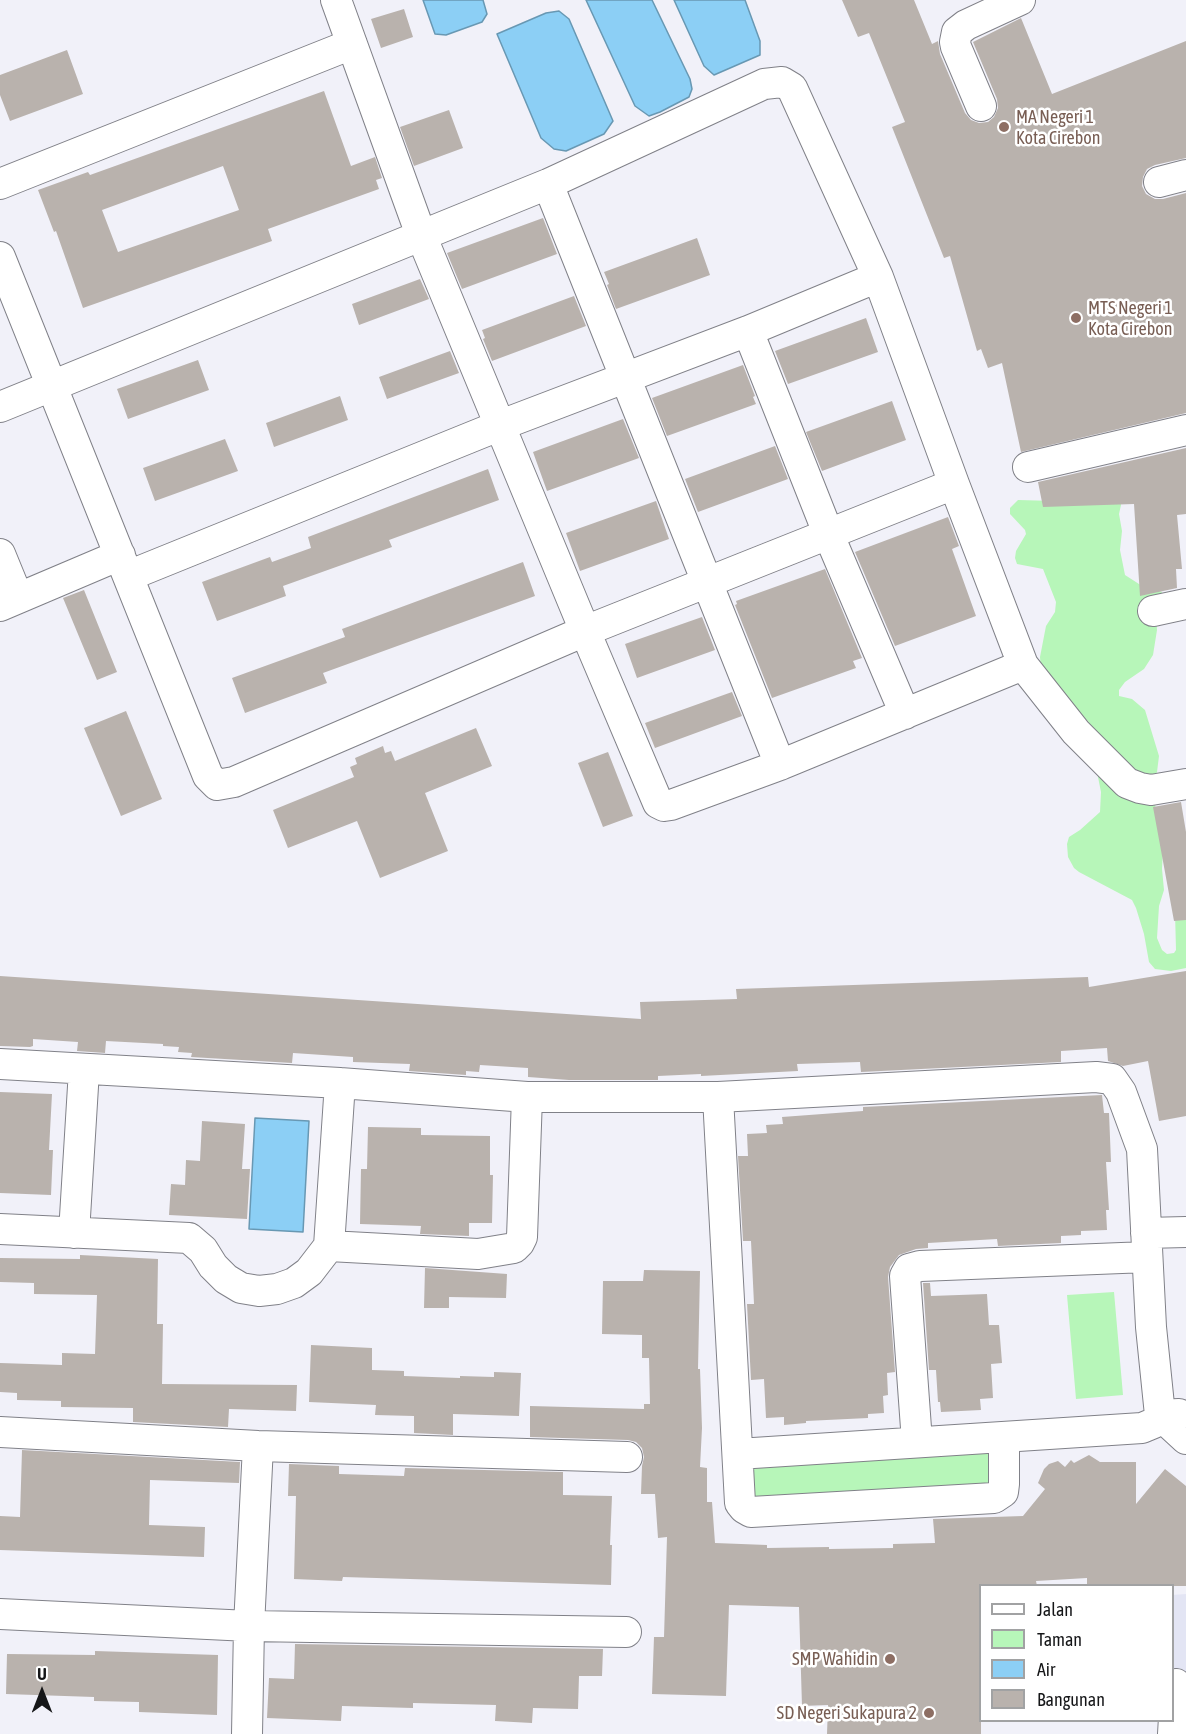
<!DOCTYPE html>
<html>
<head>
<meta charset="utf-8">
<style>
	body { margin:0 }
	#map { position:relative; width:1186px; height:1734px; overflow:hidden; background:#f1f1f9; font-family:"Asap Condensed",sans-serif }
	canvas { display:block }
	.legend { position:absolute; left:979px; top:1584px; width:195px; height:138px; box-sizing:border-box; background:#fff; border:2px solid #a1a2a3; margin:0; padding:8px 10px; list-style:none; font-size:18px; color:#151618 }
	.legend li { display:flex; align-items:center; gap:12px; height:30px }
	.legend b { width:30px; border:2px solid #a1a2a3 }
	.north { position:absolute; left:12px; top:1662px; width:60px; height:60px; -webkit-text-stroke:4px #fff; paint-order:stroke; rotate:0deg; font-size:16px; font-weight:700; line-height:24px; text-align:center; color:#151618 }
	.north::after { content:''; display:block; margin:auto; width:21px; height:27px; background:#151618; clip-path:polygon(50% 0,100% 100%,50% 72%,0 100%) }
</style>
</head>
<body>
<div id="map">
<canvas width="1186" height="1734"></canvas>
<ul class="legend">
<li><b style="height:8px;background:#fff"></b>Jalan</li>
<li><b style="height:16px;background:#b7f6b9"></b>Taman</li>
<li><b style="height:16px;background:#8ccff5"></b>Air</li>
<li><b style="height:16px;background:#b9b2ad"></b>Bangunan</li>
</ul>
<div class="north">U</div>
</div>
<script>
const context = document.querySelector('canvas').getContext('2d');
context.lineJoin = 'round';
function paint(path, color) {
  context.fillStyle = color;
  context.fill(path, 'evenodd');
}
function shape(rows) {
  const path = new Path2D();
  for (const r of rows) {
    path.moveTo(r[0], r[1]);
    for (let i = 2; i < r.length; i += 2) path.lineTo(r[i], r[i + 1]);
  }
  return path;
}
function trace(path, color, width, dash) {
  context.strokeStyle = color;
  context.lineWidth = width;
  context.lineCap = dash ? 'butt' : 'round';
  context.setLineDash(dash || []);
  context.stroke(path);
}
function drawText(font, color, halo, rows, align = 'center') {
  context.font = font + ' "Asap Condensed",sans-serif';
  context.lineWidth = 5;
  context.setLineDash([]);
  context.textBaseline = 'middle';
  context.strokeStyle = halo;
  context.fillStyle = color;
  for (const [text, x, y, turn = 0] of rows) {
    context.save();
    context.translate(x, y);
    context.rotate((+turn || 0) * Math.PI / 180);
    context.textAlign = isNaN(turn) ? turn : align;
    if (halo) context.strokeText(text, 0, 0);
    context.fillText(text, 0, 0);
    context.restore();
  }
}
const built = shape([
	[1186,1594,1186,1672,1173,1673,1172,1595]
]);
const green = shape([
	[1121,489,1121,505,1119,514,1122,531,1120,550,1125,575,1139,584,1162,592,1156,617,1157,630,1153,655,1144,669,1125,682,1119,690,1119,696,1132,699,1145,710,1159,756,1157,772,1151,782,1163,849,1162,869,1164,890,1159,906,1157,938,1162,950,1167,954,1174,953,1176,950,1175,912,1186,895,1186,968,1171,971,1155,969,1149,962,1144,934,1136,908,1132,900,1079,872,1074,868,1068,857,1067,844,1069,837,1080,830,1100,812,1101,792,1092,747,1090,728,1088,721,1078,714,1041,669,1040,657,1046,626,1055,612,1056,602,1043,569,1017,564,1015,558,1016,551,1026,534,1025,530,1010,514,1010,508,1018,500,1055,501],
	[1114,1292,1123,1395,1076,1399,1067,1295],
	[990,1451,990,1485,753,1498,750,1472,756,1464]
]);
const water = shape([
	[423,0,483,0,487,14,482,22,446,35,435,34,423,0],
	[586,0,652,0,690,79,692,89,689,97,660,112,649,116,635,106,586,0],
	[674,0,745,0,760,41,760,55,714,75,704,66,674,0],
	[559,11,569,19,613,121,604,134,566,151,554,149,541,138,497,34,546,13,559,11],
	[255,1118,309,1121,303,1232,249,1229,255,1118]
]);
const building = shape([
	[842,0,914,0,932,44,938,41,940,54,965,113,971,120,979,123,988,122,994,117,998,108,997,99,973,42,1021,18,1052,94,1186,41,1186,158,1155,165,1147,169,1143,177,1142,186,1146,194,1155,199,1163,199,1186,193,1186,413,1021,452,1002,363,988,368,981,349,977,351,950,256,944,258,892,127,905,122,869,33,858,37],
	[404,9,413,37,381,48,371,19],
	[67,50,83,94,10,121,0,95,0,75],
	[324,91,351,166,375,157,382,178,376,180,379,189,268,229,272,241,83,308,56,231,54,232,38,190,88,172,90,175],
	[223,166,239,210,118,252,102,210],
	[449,110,463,148,414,166,400,127],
	[543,218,557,254,462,289,447,253],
	[697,238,710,275,616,309,607,285,609,284,604,272],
	[420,279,429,299,359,325,352,304],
	[574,296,586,326,492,361,483,339,485,338,482,330],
	[866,318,878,352,788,384,775,351],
	[450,351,459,373,387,399,379,377],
	[198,360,209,390,128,419,117,389],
	[743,365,755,396,753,397,756,404,667,436,652,398],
	[340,396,348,420,274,447,266,423],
	[892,401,906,440,822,471,806,432],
	[623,419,639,458,547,491,533,452],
	[225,439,238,471,155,501,143,468],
	[775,446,788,479,698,512,685,479],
	[1186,448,1186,514,1177,515,1182,569,1176,569,1177,588,1140,596,1134,504,1043,507,1038,482],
	[488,469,499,500,389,540,392,547,283,586,286,596,217,621,202,582,270,557,272,562,311,548,308,537],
	[656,501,669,539,580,571,566,533],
	[948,517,959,546,952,549,976,616,895,646,855,552],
	[523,562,535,596,323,673,327,683,245,713,232,678,345,637,342,629],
	[825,569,862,658,853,661,856,668,772,698,735,605,737,604,736,601],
	[84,590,117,672,97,680,63,598],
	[702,617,715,650,637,678,625,644],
	[732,692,742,716,655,748,645,723],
	[126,711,162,799,121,816,84,728],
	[476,728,492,766,425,793,448,851,380,878,357,821,288,848,273,810,354,777,350,767,357,764,355,758,383,746,385,753,391,751,395,761],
	[608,752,633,816,603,827,578,763],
	[1181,802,1186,832,1186,920,1174,921,1153,807],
	[1186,971,1186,1116,1159,1121,1148,1061,1123,1066,1108,1061,1107,1048,1061,1051,1061,1062,861,1072,860,1062,797,1064,798,1071,701,1076,701,1074,658,1076,658,1080,569,1080,528,1077,528,1068,480,1065,479,1072,466,1071,466,1075,409,1071,410,1064,353,1062,353,1057,293,1053,292,1063,191,1057,192,1053,178,1052,179,1047,163,1046,163,1044,106,1041,105,1053,77,1051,78,1042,33,1039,33,1046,30,1047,0,1046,0,976,641,1019,640,1002,737,999,736,989,1088,977,1089,987],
	[0,1092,52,1094,49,1150,53,1150,51,1195,0,1193],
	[1102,1095,1104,1113,1109,1113,1111,1162,1106,1162,1109,1210,1106,1210,1107,1230,1081,1231,1081,1235,1061,1236,1061,1243,998,1246,997,1239,928,1243,928,1248,916,1249,899,1255,890,1267,888,1277,895,1372,887,1373,888,1395,883,1396,884,1413,868,1414,868,1418,806,1421,806,1423,784,1425,784,1417,766,1418,764,1379,751,1380,747,1304,754,1304,751,1241,743,1241,738,1156,748,1156,747,1134,767,1133,766,1125,783,1124,782,1117,863,1111,863,1107],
	[202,1121,245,1124,242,1169,250,1169,247,1219,169,1215,171,1184,185,1185,186,1160,200,1161],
	[368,1127,421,1128,421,1135,490,1136,490,1175,493,1175,492,1223,469,1223,469,1236,420,1234,421,1226,360,1224,361,1169,367,1169],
	[80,1255,158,1259,157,1324,163,1324,162,1384,297,1385,296,1411,229,1409,228,1427,133,1422,133,1408,61,1407,61,1401,17,1400,17,1393,0,1392,0,1363,62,1365,62,1353,95,1354,97,1295,34,1294,34,1283,0,1282,0,1258,80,1259],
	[425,1268,507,1274,506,1298,449,1297,449,1308,424,1308],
	[644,1270,700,1271,698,1369,700,1369,702,1428,700,1467,707,1468,707,1502,712,1502,715,1543,767,1545,767,1548,829,1547,829,1549,893,1548,893,1544,935,1543,933,1519,1023,1516,1045,1489,1038,1483,1044,1469,1049,1464,1058,1461,1065,1467,1071,1460,1074,1463,1089,1455,1100,1462,1136,1462,1136,1504,1165,1469,1186,1486,1186,1586,1087,1586,1087,1578,1036,1581,1037,1586,981,1586,981,1734,827,1734,828,1705,802,1706,799,1607,729,1605,726,1696,652,1694,654,1637,664,1637,667,1537,658,1538,655,1494,641,1494,642,1466,644,1457,642,1448,636,1442,628,1440,530,1437,530,1406,644,1409,644,1404,650,1404,649,1358,642,1358,642,1335,602,1334,603,1281,643,1281],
	[923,1283,930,1283,931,1296,987,1294,989,1325,999,1325,1002,1363,991,1364,993,1398,980,1399,981,1410,941,1412,940,1402,938,1402,936,1370,929,1370],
	[311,1345,372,1348,372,1370,404,1371,404,1376,460,1378,460,1376,494,1377,494,1372,521,1373,519,1416,453,1414,453,1435,414,1433,414,1416,375,1415,376,1405,309,1402],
	[22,1450,240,1462,239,1483,150,1480,149,1525,205,1527,204,1557,0,1550,0,1516,20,1517],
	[289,1464,339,1466,339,1474,404,1476,405,1468,563,1472,563,1495,612,1496,610,1545,612,1545,611,1585,343,1577,342,1581,294,1579,296,1496,288,1496],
	[295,1644,603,1649,602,1676,579,1676,578,1709,533,1708,532,1723,495,1721,496,1705,413,1703,413,1708,342,1706,341,1721,267,1718,269,1678,294,1679],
	[95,1651,218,1655,217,1715,139,1712,139,1702,94,1701,94,1697,6,1694,7,1654,95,1655]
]);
const minor = shape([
	[336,0,421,235,585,631,658,803,664,806,671,805,780,765,1023,665],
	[981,106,956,47,955,42,957,32,966,25,1020,0],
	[1159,182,1186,175],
	[0,184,352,44],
	[548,184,780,765],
	[0,257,208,776,217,785,234,782,585,631,954,484],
	[748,331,828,533,905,714],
	[0,407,548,184,764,84,782,82,792,88,878,277,954,484,1023,665,1076,732,1127,783,1140,788,1151,790,1186,784],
	[1028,467,1186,430],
	[0,554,18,598],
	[128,576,501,425,748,331,878,277],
	[0,606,120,555],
	[1153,611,1186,604],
	[0,1064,340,1083,527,1097,718,1097,1096,1077,1112,1079,1121,1092,1142,1149,1151,1327,1160,1415,1186,1439],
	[718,1097,740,1503,744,1508,751,1512,994,1498,1003,1492,1004,1484,1004,1437],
	[0,1229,189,1238,203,1250,213,1266,226,1279,241,1288,259,1291,277,1289,294,1283,309,1272,329,1246,340,1083],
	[74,1233,84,1070],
	[1146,1233,1186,1232],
	[329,1246,478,1254,514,1248,519,1243,522,1237,527,1097],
	[0,1432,258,1446,627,1457],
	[917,1442,905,1276,909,1269,920,1266,1147,1257],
	[738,1454,1142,1428,1154,1423,1160,1415,1179,1414],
	[0,1614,249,1626,626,1632],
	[247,1734,249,1626,258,1446],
	[1173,1734,1176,1684]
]);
const markers = [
	[1004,127,6,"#8d6e63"],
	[1076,318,6,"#8d6e63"],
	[890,1659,6,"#8d6e63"],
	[929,1713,6,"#8d6e63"]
];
const educationNames = [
	["MA Negeri 1",1016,117],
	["Kota Cirebon",1016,138],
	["MTS Negeri 1",1088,308],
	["Kota Cirebon",1088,329],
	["SMP Wahidin",878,1659,"right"],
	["SD Negeri Sukapura 2",917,1713,"right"]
];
paint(built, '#e3e5f4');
paint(green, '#b7f6b9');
paint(water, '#8ccff5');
trace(water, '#6898b3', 1.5);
paint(building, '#b9b2ad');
trace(minor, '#808188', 32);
trace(minor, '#fff', 30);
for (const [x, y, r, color] of markers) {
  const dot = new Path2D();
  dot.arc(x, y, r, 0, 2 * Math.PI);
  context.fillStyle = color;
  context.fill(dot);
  trace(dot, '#fff', 2);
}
drawText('18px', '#785e54', '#fff', educationNames, 'left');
</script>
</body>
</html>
